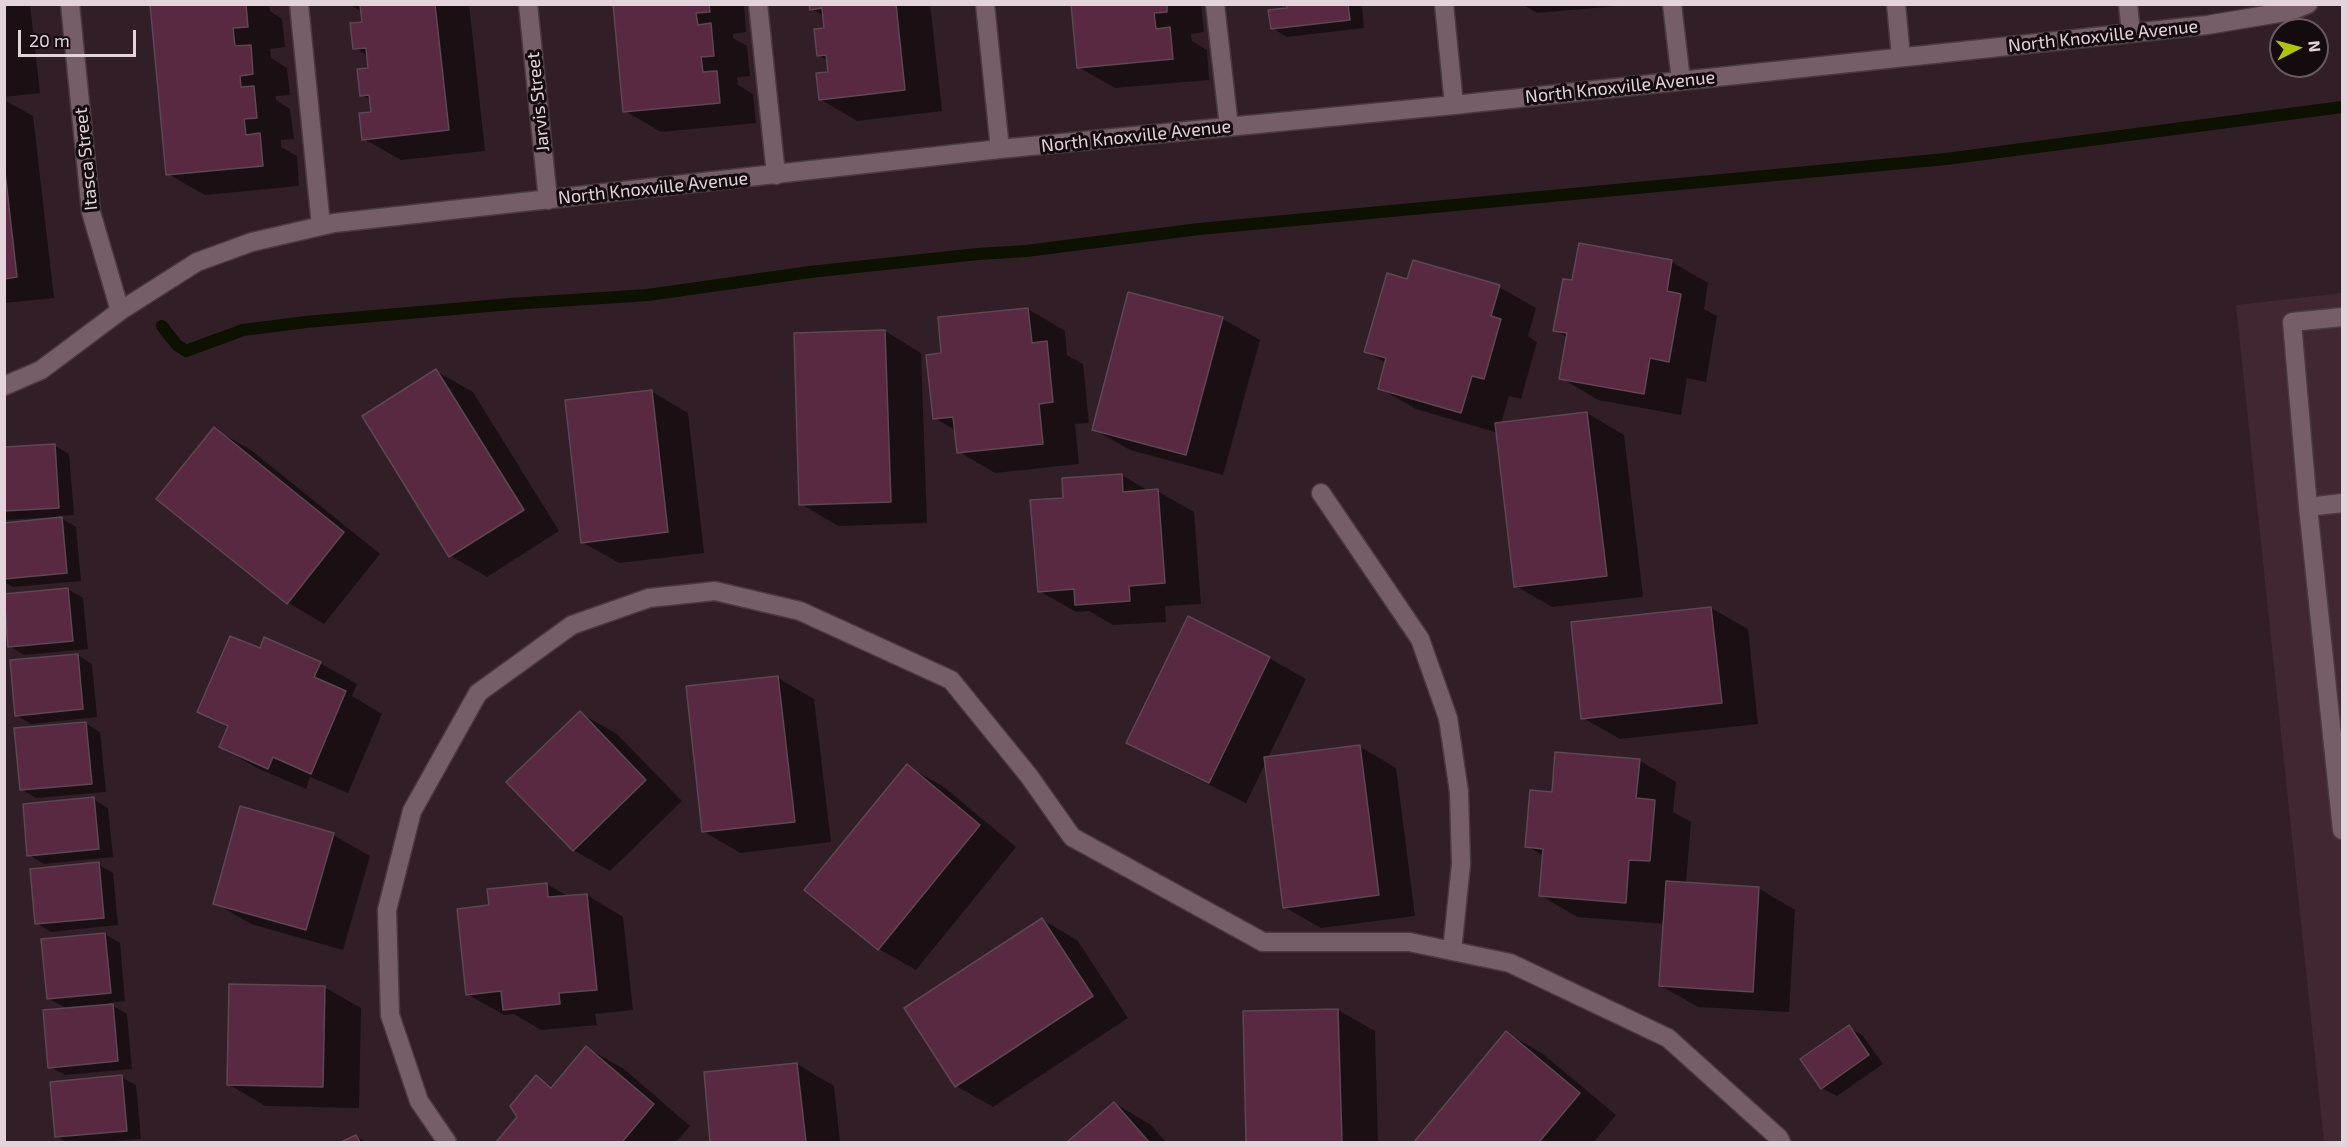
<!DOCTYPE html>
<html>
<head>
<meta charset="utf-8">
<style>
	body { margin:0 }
	#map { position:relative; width:2347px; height:1147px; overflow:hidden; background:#321e27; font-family:"Exo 2",sans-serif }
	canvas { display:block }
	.frame { position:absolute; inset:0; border:6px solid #e2d4da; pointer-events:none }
	.north { position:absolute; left:2269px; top:18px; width:60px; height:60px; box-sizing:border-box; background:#140b0f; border:2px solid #665b60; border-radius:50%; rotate:84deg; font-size:16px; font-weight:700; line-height:24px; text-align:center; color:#e2d4da }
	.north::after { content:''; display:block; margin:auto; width:21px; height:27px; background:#afc506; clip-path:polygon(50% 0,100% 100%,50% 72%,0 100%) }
	.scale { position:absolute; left:18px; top:30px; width:118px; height:27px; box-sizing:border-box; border:3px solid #e2d4da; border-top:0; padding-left:8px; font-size:18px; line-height:21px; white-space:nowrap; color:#e2d4da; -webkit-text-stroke:4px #140b0f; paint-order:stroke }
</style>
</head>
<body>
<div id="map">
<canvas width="2347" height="1147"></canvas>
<div class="frame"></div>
<div class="north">N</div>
<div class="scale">20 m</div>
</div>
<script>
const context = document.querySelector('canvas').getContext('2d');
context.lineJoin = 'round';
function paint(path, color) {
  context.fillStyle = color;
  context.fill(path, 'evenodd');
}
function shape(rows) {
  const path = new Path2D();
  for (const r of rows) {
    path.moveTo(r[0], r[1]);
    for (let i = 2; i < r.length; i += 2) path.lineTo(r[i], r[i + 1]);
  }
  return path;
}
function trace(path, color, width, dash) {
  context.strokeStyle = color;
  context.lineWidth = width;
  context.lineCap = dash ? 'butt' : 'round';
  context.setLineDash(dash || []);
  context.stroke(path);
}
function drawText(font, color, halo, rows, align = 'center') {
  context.font = font + ' "Exo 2",sans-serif';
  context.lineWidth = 6;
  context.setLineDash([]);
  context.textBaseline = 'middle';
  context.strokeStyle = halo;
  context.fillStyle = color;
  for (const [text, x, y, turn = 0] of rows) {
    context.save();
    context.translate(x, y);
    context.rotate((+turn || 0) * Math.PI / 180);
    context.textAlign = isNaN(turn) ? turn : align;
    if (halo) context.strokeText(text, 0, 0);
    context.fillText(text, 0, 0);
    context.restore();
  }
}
const built = shape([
	[2342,293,2342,1142,2324,1142,2236,305]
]);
const shadow = shape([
	[4,4,30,4,40,93,4,97],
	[152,4,269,4,270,11,282,19,285,47,270,49,271,58,287,68,290,95,276,96,276,100,290,109,294,139,281,140,281,147,297,156,299,186,205,195,168,174],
	[469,4,485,151,401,160,364,139,373,113,371,101,362,95,369,69,368,56,355,48,363,23,362,12,349,4],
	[615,4,744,5,746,32,733,34,733,38,747,46,750,76,737,77,738,85,753,94,756,123,661,132,625,111],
	[811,4,930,4,942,111,857,121,820,99,829,74,828,61,818,55,826,29,825,16,811,9],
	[1072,4,1201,4,1204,32,1191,34,1192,41,1207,50,1209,80,1115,88,1078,67],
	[1288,4,1362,4,1364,28,1287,37,1272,28,1289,9],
	[1522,4,1630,4,1630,5,1537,13],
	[4,100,33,116,54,298,4,303],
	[1672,262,1708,283,1704,309,1717,316,1706,382,1687,378,1681,415,1598,400,1561,378,1568,338,1555,330,1573,282],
	[1408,281,1499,287,1536,308,1528,336,1537,342,1521,399,1509,396,1501,424,1587,413,1624,435,1643,597,1552,607,1516,586,1498,433,1416,409,1379,388,1386,363,1366,351],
	[1129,294,1223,319,1260,340,1223,475,1130,450,1093,429],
	[1028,309,1065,331,1067,355,1083,364,1089,423,1075,424,1079,464,995,473,959,452,956,431,935,418,943,355],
	[885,331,921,353,927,523,838,526,801,504],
	[436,371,473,392,559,531,487,577,451,556],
	[651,391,688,413,704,553,619,563,582,542],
	[214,429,251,450,380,554,324,624,287,602],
	[54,445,69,454,74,515,57,516,76,527,81,581,13,587,4,582,4,524,55,519,55,517,4,520,4,448],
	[1122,475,1149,491,1157,491,1194,512,1201,604,1165,606,1166,622,1113,625,1089,611,1076,612,1039,591,1065,499],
	[68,589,83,598,88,649,24,655,9,646],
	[1711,608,1748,629,1758,724,1620,739,1583,718],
	[260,650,320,663,357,684,352,696,382,714,348,793,310,777,306,789,257,768,221,747,228,728,199,712],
	[78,655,92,664,97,717,31,724,16,715],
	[1269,658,1306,679,1268,758,1359,746,1396,768,1415,916,1321,928,1284,907,1266,762,1246,803,1165,763,1128,742],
	[778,678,814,699,831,842,740,853,703,831],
	[580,713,617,734,682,801,610,871,573,850],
	[85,723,100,732,106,792,36,798,21,789],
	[1639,760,1676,782,1673,812,1691,822,1686,884,1758,888,1795,910,1789,1012,1698,1007,1661,986,1665,924,1577,917,1540,895,1544,856,1527,846,1553,794],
	[907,766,944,787,1016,847,916,970,879,949,806,889],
	[93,799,108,808,113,857,44,864,29,855],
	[333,835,370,856,343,950,251,924,215,903],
	[98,864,113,873,118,925,51,932,36,923],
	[547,884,569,897,587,895,623,917,633,1010,595,1014,597,1025,541,1030,514,1014,504,1015,467,994,490,906],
	[1042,919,1078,941,1128,1018,993,1107,956,1086],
	[105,934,120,943,125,1001,108,1003,127,1014,132,1069,65,1075,50,1067,68,1009,49,999],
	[324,987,361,1008,359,1108,265,1106,228,1084],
	[1338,1010,1375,1031,1378,1142,1248,1142,1244,1013],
	[1849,1027,1863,1036,1883,1064,1837,1096,1822,1088],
	[1507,1033,1543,1054,1616,1115,1594,1142,1416,1142],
	[587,1048,624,1069,690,1126,676,1142,498,1142,519,1118,537,1077,553,1087],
	[797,1064,834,1086,840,1142,712,1142,705,1073],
	[121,1077,136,1085,141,1139,100,1142,67,1142,56,1136],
	[1114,1103,1151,1125,1166,1142,1069,1142],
	[356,1137,366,1142,344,1142]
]);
const stream = shape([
	[162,326,177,345,186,351,243,330,306,322,511,304,648,295,810,272,978,254,1026,251,1199,229,1946,159,2342,107]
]);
const building = shape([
	[150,4,246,4,248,27,233,28,235,46,251,45,253,74,240,76,241,87,254,86,257,118,244,119,246,135,260,133,263,166,166,175,150,4],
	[348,4,435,4,449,130,362,140,359,113,371,112,369,95,360,96,357,69,368,68,366,48,353,49,350,23,362,22,360,5,348,4],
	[613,4,709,4,710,12,696,13,698,25,711,23,714,56,701,57,703,72,717,71,720,103,623,112,613,4],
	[809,4,896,4,905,90,819,100,816,73,828,72,826,55,817,56,814,29,824,28,822,8,810,10,809,4],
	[1071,4,1167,4,1167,12,1154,13,1156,29,1170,27,1173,59,1077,68,1071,4],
	[1286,4,1348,4,1350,20,1271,29,1268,10,1287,8,1286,4],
	[4,163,17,277,4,279,4,163],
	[1579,243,1672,260,1667,291,1681,294,1669,362,1650,358,1644,394,1559,379,1567,333,1553,331,1563,279,1572,280,1579,243],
	[1413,260,1500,285,1491,316,1501,319,1484,379,1472,376,1461,413,1378,389,1386,358,1364,352,1387,273,1407,279,1413,260],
	[1128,292,1223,317,1186,455,1092,430,1128,292],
	[1028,308,1032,343,1047,341,1053,402,1039,404,1043,444,957,453,953,417,933,419,926,355,941,353,938,317,1028,308],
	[885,330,891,502,799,505,794,333,885,330],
	[436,369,524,510,449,557,362,416,436,369],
	[652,390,668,532,581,543,565,400,652,390],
	[1587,412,1607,576,1514,587,1495,423,1587,412],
	[214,427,344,532,287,604,156,499,214,427],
	[55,444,59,508,4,511,4,447,55,444],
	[1122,474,1123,492,1158,489,1165,583,1129,586,1130,601,1075,605,1074,589,1038,592,1030,500,1063,498,1062,478,1122,474],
	[62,517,67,573,4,579,4,523,62,517],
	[68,588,73,641,8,647,4,594,68,588],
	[1711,607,1722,703,1581,719,1571,622,1711,607],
	[1188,616,1270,657,1209,783,1126,743,1188,616],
	[230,636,260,648,264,637,321,662,314,677,346,691,311,774,273,757,268,769,219,747,228,726,197,712,230,636],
	[78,654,83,709,15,716,10,660,78,654],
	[778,676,795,822,702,832,686,686,778,676],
	[580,711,646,780,573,851,506,782,580,711],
	[86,722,92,784,20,790,14,728,86,722],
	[1360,745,1379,895,1283,908,1264,757,1360,745],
	[1555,752,1640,759,1636,798,1655,800,1650,861,1629,860,1626,903,1539,896,1543,849,1525,847,1530,790,1552,792,1555,752],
	[907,764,980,825,878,950,804,890,907,764],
	[94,797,99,849,27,856,23,804,94,797],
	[240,806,334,833,306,930,213,904,240,806],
	[99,862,104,918,35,924,30,869,99,862],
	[1666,881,1759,887,1753,992,1659,986,1666,881],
	[547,883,548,897,587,894,597,990,559,993,560,1004,503,1010,501,991,466,995,457,909,489,905,487,889,547,883],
	[1042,918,1093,996,955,1087,904,1008,1042,918],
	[105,933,111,993,47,999,41,939,105,933],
	[229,984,325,986,323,1087,227,1085,229,984],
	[113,1004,118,1061,48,1068,43,1010,113,1004],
	[1338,1009,1342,1142,1246,1142,1243,1011,1338,1009],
	[1849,1025,1869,1055,1821,1089,1800,1059,1849,1025],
	[1506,1031,1580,1093,1539,1142,1414,1142,1506,1031],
	[586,1046,654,1104,622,1142,496,1142,517,1117,510,1106,536,1075,551,1088,586,1046],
	[797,1063,806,1142,710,1142,704,1072,797,1063],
	[122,1075,127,1131,55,1137,50,1082,122,1075],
	[1114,1102,1149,1142,1067,1142,1114,1102],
	[356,1135,360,1142,341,1142,356,1135]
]);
const minor = shape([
	[70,4,91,212,120,311],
	[299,4,321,226],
	[528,4,548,200],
	[758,4,776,175],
	[985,4,1000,149],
	[1215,4,1229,127],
	[1444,4,1454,105],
	[1672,4,1681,81],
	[1896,4,1901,57],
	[2128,4,2131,33],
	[4,386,41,370,120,311,197,262,252,242,334,223,1000,149,1454,105,2207,25,2291,11,2308,4],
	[1321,493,1420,639,1448,718,1459,792,1461,864,1452,951],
	[2342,503,2308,507,2342,830],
	[2308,507,2292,322,2342,317],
	[447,1142,419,1101,390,1015,387,910,412,811,478,693,572,625,649,598,715,591,800,611,951,680,1029,776,1072,837,1263,942,1409,942,1510,963,1668,1038,1779,1138,1781,1142]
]);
const streetNames = [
	["North Knoxville Avenue",2103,36,-6],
	["North Knoxville Avenue",1620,87,-6],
	["Jarvis Street",538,102,-96],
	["North Knoxville Avenue",1136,136,-6],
	["Itasca Street",86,159,-96],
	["North Knoxville Avenue",653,188,-6]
];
paint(built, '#402732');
paint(shadow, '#0007');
trace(stream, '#0d1100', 12);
paint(building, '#592941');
trace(building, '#5d4751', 1.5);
trace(minor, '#493940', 21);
trace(minor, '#755e68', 18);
drawText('18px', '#e2d4da', '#140b0f', streetNames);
</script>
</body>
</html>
